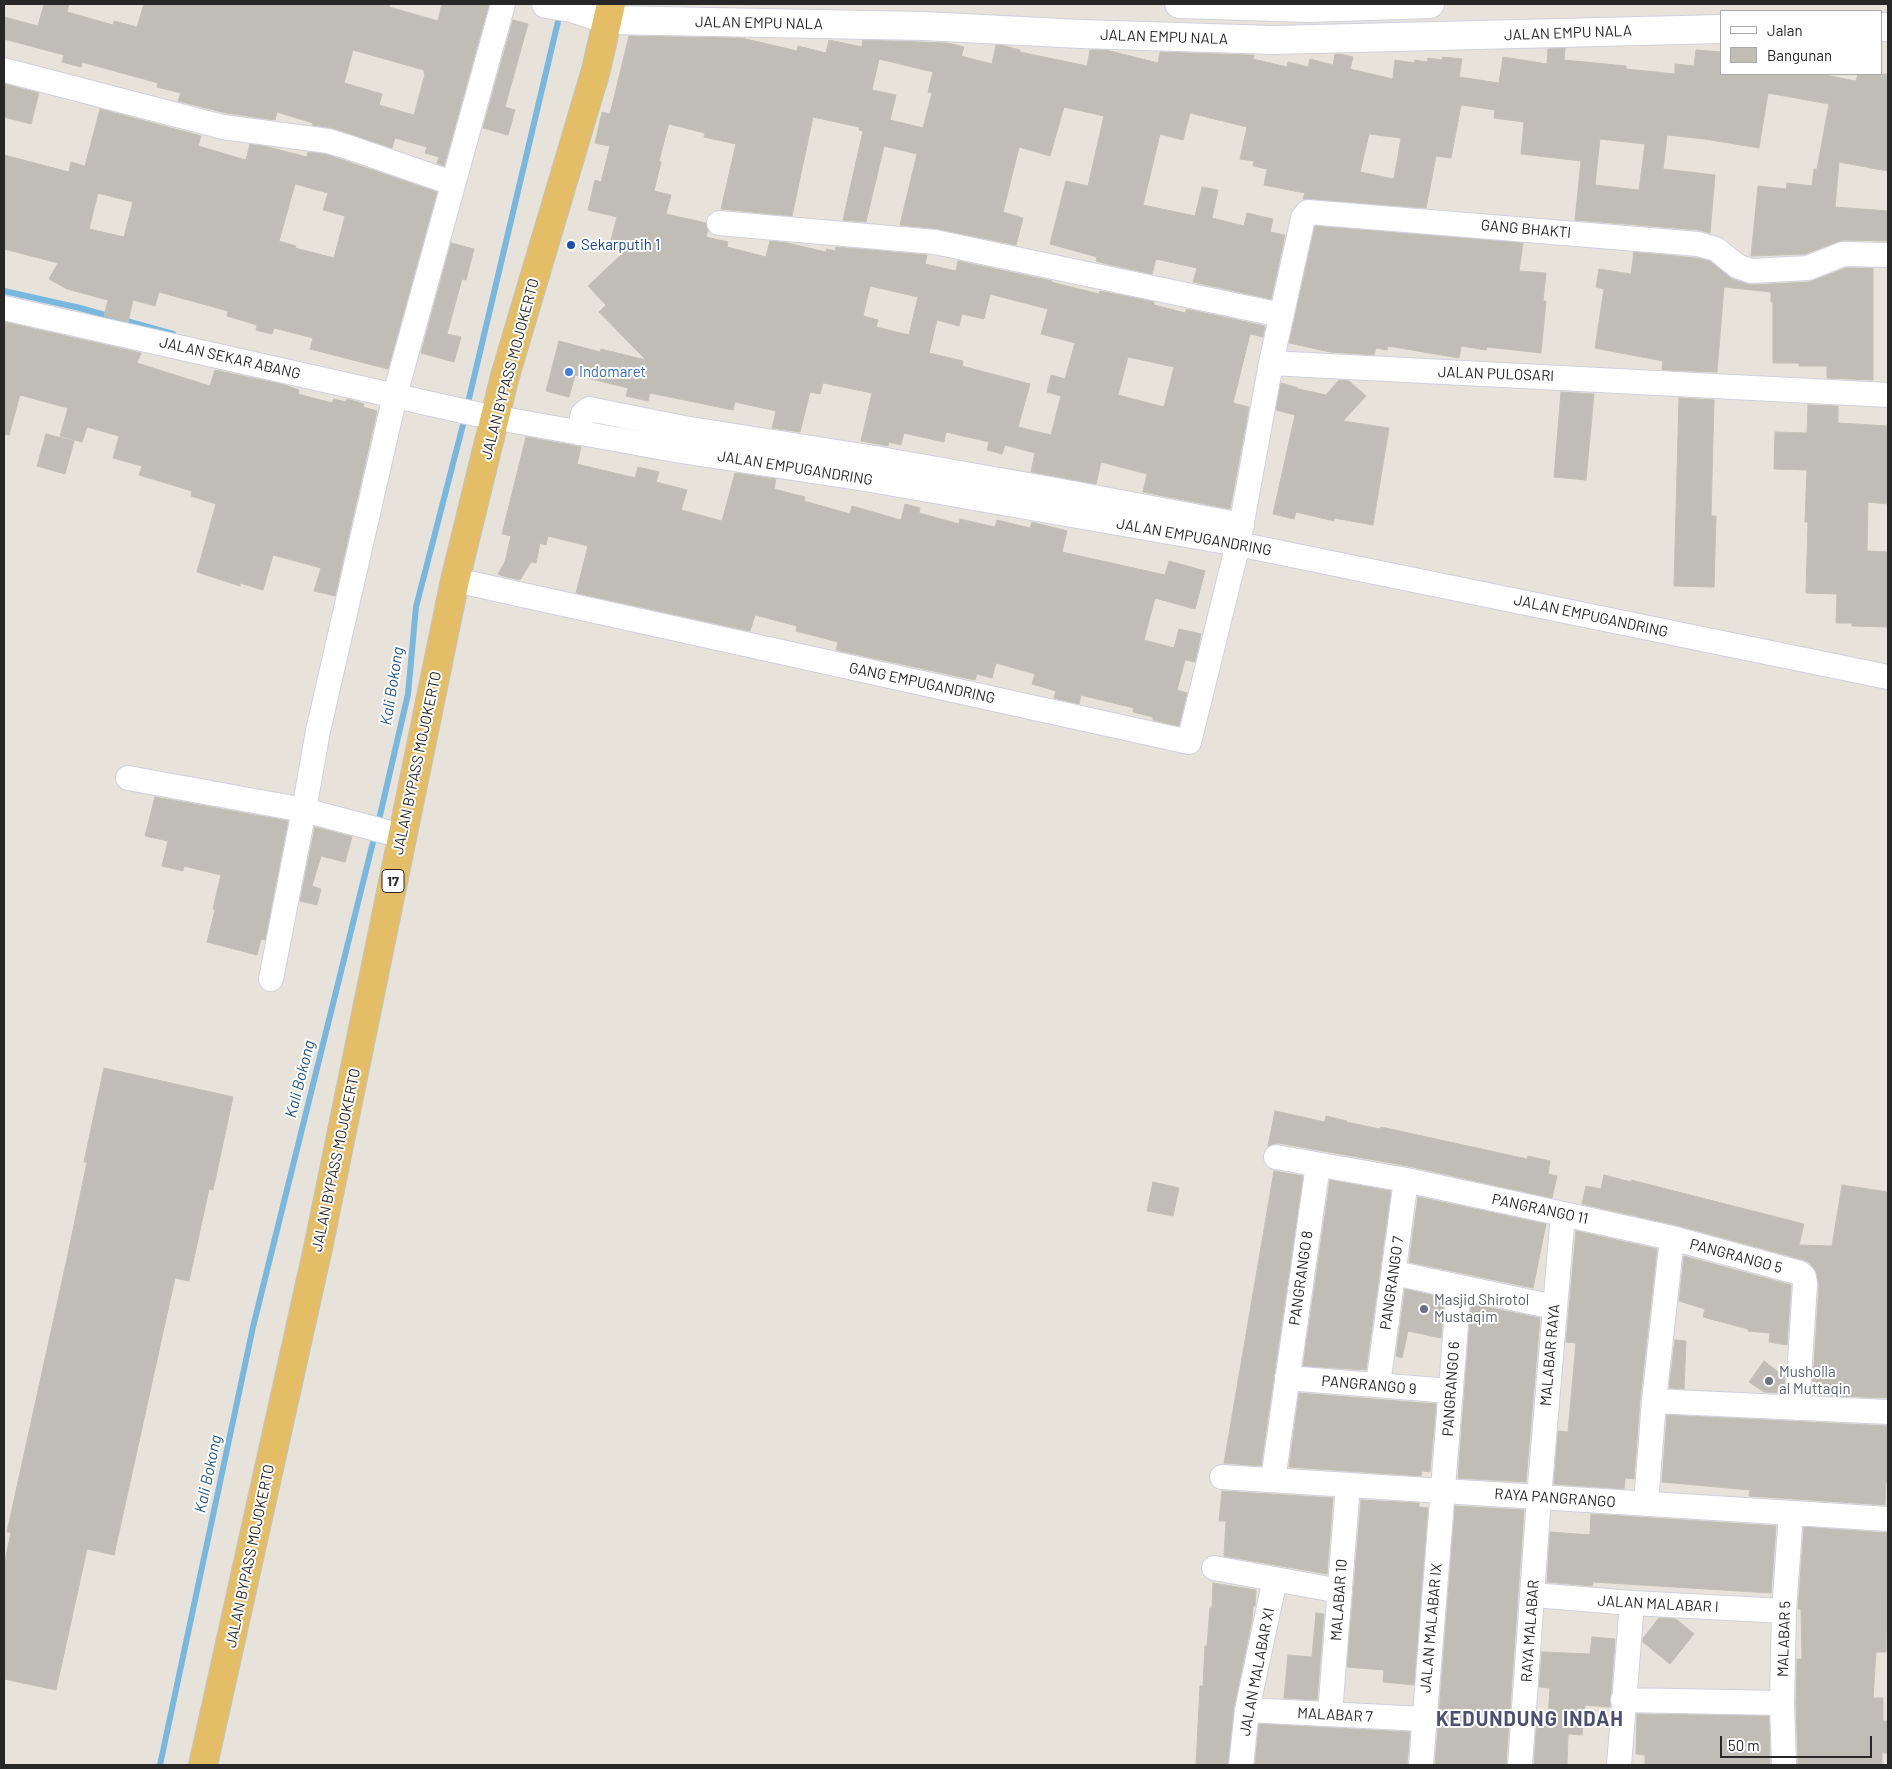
<!DOCTYPE html>
<html>
<head>
<meta charset="utf-8">
<style>
	body { margin:0 }
	#map { position:relative; width:1892px; height:1769px; overflow:hidden; background:#e8e3da; font-family:Barlow,sans-serif }
	canvas { display:block }
	.frame { position:absolute; inset:0; border:5px solid #272727; pointer-events:none }
	.legend { position:absolute; left:1720px; top:10px; width:162px; height:65px; box-sizing:border-box; background:#fff; border:1px solid #a9a9a9; margin:0; padding:6px 9px; list-style:none; font-size:15px; color:#272727 }
	.legend li { display:flex; align-items:center; gap:10px; height:25px }
	.legend b { width:25px; border:1px solid #a9a9a9 }
	.scale { position:absolute; left:1720px; top:1736px; width:152px; height:22px; box-sizing:border-box; border:2px solid #272727; border-top:0; padding-left:6px; font-size:15px; line-height:18px; white-space:nowrap; color:#272727; -webkit-text-stroke:4px #fff; paint-order:stroke }
</style>
</head>
<body>
<div id="map">
<canvas width="1892" height="1769"></canvas>
<div class="frame"></div>
<ul class="legend">
<li><b style="height:6px;background:#fff"></b>Jalan</li>
<li><b style="height:14px;background:#c0bdb6"></b>Bangunan</li>
</ul>
<div class="scale">50 m</div>
</div>
<script>
const context = document.querySelector('canvas').getContext('2d');
context.lineJoin = 'round';
function shape(rows) {
  const path = new Path2D();
  for (const r of rows) {
    path.moveTo(r[0], r[1]);
    for (let i = 2; i < r.length; i += 2) path.lineTo(r[i], r[i + 1]);
  }
  return path;
}
function trace(path, color, width, dash) {
  context.strokeStyle = color;
  context.lineWidth = width;
  context.lineCap = dash ? 'butt' : 'round';
  context.setLineDash(dash || []);
  context.stroke(path);
}
function paint(path, color) {
  context.fillStyle = color;
  context.fill(path, 'evenodd');
}
function drawText(font, color, halo, rows, align = 'center') {
  context.font = font + ' Barlow,sans-serif';
  context.lineWidth = 4;
  context.setLineDash([]);
  context.textBaseline = 'middle';
  context.strokeStyle = halo;
  context.fillStyle = color;
  for (const [text, x, y, turn = 0] of rows) {
    context.save();
    context.translate(x, y);
    context.rotate((+turn || 0) * Math.PI / 180);
    context.textAlign = isNaN(turn) ? turn : align;
    if (halo) context.strokeText(text, 0, 0);
    context.fillText(text, 0, 0);
    context.restore();
  }
}
const stream = shape([
	[4,291,80,308,173,334],
	[467,407,560,13],
	[378,824,408,694,416,607,465,417],
	[160,1765,253,1327,375,834]
]);
const building = shape([
	[44,4,69,4,67,12,113,25,114,21,137,27,144,4,390,4,389,7,438,21,442,4,489,4,444,166,437,163,439,157,425,153,427,147,395,138,392,148,332,128,312,125,313,123,277,112,275,120,226,113,178,101,181,93,157,87,158,83,82,62,81,67,62,62,64,55,4,39,4,17,38,26,44,4],
	[353,50,424,70,424,73,425,74,414,115,379,105,382,94,344,83,353,50],
	[513,20,528,24,505,107,515,110,508,135,483,128,513,20],
	[629,36,742,38,797,51,798,46,826,53,829,40,862,47,863,40,947,43,964,47,961,56,992,64,996,45,1005,46,1020,50,1020,52,1087,66,1090,50,1106,50,1158,63,1160,52,1254,55,1253,59,1287,67,1288,62,1308,67,1310,59,1333,65,1335,54,1340,54,1353,57,1350,69,1393,79,1395,60,1414,63,1415,60,1427,62,1428,58,1442,60,1443,57,1462,59,1459,77,1499,83,1503,57,1547,64,1548,49,1565,48,1564,60,1626,66,1626,69,1675,74,1675,64,1694,66,1696,50,1721,52,1721,74,1820,74,1856,81,1858,74,1888,74,1888,171,1839,162,1835,207,1888,211,1888,241,1843,240,1805,254,1751,256,1758,186,1786,189,1787,183,1812,186,1814,169,1817,169,1829,104,1768,93,1759,148,1705,139,1667,135,1663,169,1715,175,1710,233,1699,230,1575,220,1581,161,1521,154,1524,122,1494,118,1495,110,1461,105,1451,158,1436,156,1426,208,1303,199,1305,193,1264,185,1267,169,1253,166,1254,161,1240,159,1247,127,1190,113,1183,140,1160,134,1143,205,1195,216,1202,187,1218,190,1212,218,1244,226,1247,213,1273,219,1270,232,1285,235,1271,299,1193,282,1197,268,1156,259,1152,274,1107,264,1096,261,1097,257,1050,244,1066,181,1088,186,1104,116,1064,107,1050,156,1019,147,1003,212,1023,218,1016,245,938,229,900,225,917,154,884,146,866,222,843,220,863,131,859,130,859,127,813,117,792,216,721,209,736,144,704,137,705,133,669,124,668,126,659,161,661,162,654,191,671,195,666,214,706,223,708,230,706,237,728,242,727,247,766,257,770,241,787,243,826,252,827,249,835,251,836,247,927,255,925,264,956,271,958,261,1052,281,1051,282,1099,294,1100,291,1154,302,1154,305,1186,313,1186,309,1265,326,1263,337,1250,334,1233,403,1249,407,1230,509,1143,492,1147,474,1101,462,1096,484,1031,472,1035,453,1005,445,1002,454,987,450,989,442,946,432,944,442,904,433,901,445,889,442,888,446,861,441,872,393,823,383,820,394,810,392,800,432,772,428,776,411,735,402,733,410,650,393,648,401,626,396,628,388,575,375,569,397,546,391,559,341,600,352,601,349,646,360,599,312,606,305,588,286,624,252,609,248,617,217,588,210,595,180,601,182,610,146,595,143,602,112,610,114,629,36],
	[879,59,933,72,928,92,932,93,923,128,890,120,896,95,872,90,879,59],
	[1369,134,1401,138,1394,179,1360,172,1369,134],
	[1600,139,1645,144,1639,190,1595,185,1600,139],
	[870,286,918,297,909,335,876,327,878,320,863,316,870,286],
	[990,294,1048,309,1041,334,1075,343,1065,379,1051,375,1047,392,1061,396,1051,435,1018,427,1030,384,962,366,963,361,929,353,937,320,959,326,962,314,984,319,990,294],
	[1128,357,1174,367,1164,407,1118,395,1128,357],
	[4,84,39,93,31,124,4,117,4,84],
	[100,109,201,136,198,146,246,160,250,144,268,147,307,157,308,152,325,154,437,192,388,369,310,349,313,338,274,328,272,334,256,330,257,325,227,316,228,311,159,292,155,306,133,300,128,322,104,316,108,300,67,289,49,279,58,263,4,249,4,155,69,172,71,162,85,166,100,109],
	[295,184,328,193,323,210,345,216,334,258,295,248,296,246,279,241,295,184],
	[98,193,133,202,124,237,89,229,98,193],
	[1315,226,1523,243,1519,271,1546,273,1543,301,1546,301,1541,353,1487,347,1486,350,1461,346,1459,358,1388,346,1387,350,1376,348,1374,355,1330,352,1289,343,1315,226],
	[451,243,474,249,466,280,462,279,447,334,461,337,454,362,421,353,451,243],
	[1634,252,1696,258,1710,261,1732,279,1751,285,1809,282,1846,268,1873,268,1873,380,1827,378,1827,366,1799,366,1799,363,1773,363,1773,302,1771,302,1771,292,1724,287,1717,372,1662,370,1663,361,1595,348,1604,289,1596,287,1599,269,1631,274,1634,252],
	[4,322,141,353,137,363,210,386,215,370,285,385,299,390,298,394,332,403,334,399,346,402,347,399,351,400,364,404,363,407,377,411,335,596,314,591,321,568,273,555,263,590,240,583,240,586,197,572,216,504,191,496,192,491,139,475,142,466,113,458,119,436,87,427,82,442,60,436,68,408,20,395,9,435,4,434,4,322],
	[1339,380,1349,381,1366,396,1343,421,1389,428,1373,525,1334,518,1334,521,1296,512,1294,519,1273,514,1295,415,1276,410,1281,383,1298,388,1298,389,1326,395,1339,380],
	[1561,392,1594,394,1586,480,1554,477,1561,392],
	[1679,398,1714,400,1711,516,1716,516,1714,587,1674,586,1679,398],
	[1808,405,1838,406,1838,423,1888,426,1888,504,1868,502,1867,551,1888,552,1888,627,1852,626,1852,623,1836,623,1837,594,1806,593,1808,522,1805,522,1807,470,1774,469,1775,432,1807,433,1808,405],
	[46,434,74,441,65,474,37,466,46,434],
	[526,437,581,447,577,464,635,478,638,467,659,472,656,482,687,490,681,510,722,521,735,473,776,479,774,489,805,497,804,501,850,514,852,506,901,520,905,504,920,508,919,513,959,524,960,519,995,527,997,520,1030,528,1032,522,1067,531,1062,552,1165,575,1169,561,1205,571,1195,609,1155,598,1144,640,1174,648,1179,629,1201,634,1195,662,1185,660,1177,690,1187,693,1179,726,1153,720,1153,717,1133,712,1134,708,1081,695,1079,704,1054,698,1056,691,1032,684,1035,674,996,663,992,678,977,674,975,680,836,650,838,642,796,631,797,626,755,615,750,631,576,593,588,546,548,536,546,545,540,543,536,563,531,562,520,580,503,576,498,574,505,562,511,536,502,534,526,437],
	[155,797,288,821,265,940,261,939,257,955,207,942,215,910,213,909,221,875,184,866,183,871,162,866,168,841,145,836,155,797],
	[315,827,352,837,345,862,321,856,312,886,321,889,317,905,300,901,315,827],
	[104,1068,233,1097,213,1190,209,1189,189,1281,175,1278,114,1555,87,1549,56,1690,4,1679,4,1566,11,1532,7,1532,68,1254,87,1162,84,1162,104,1068],
	[1275,1111,1325,1122,1326,1116,1347,1121,1346,1122,1380,1129,1381,1127,1527,1159,1528,1156,1550,1161,1548,1174,1557,1176,1552,1198,1408,1166,1278,1143,1268,1146,1275,1111],
	[1274,1171,1303,1176,1261,1466,1224,1463,1274,1171],
	[1604,1175,1631,1182,1631,1180,1804,1224,1799,1245,1832,1246,1842,1185,1888,1192,1888,1398,1812,1395,1819,1285,1817,1274,1810,1263,1804,1260,1676,1225,1582,1204,1586,1186,1601,1189,1604,1175],
	[1330,1180,1391,1191,1366,1370,1303,1366,1330,1180],
	[1153,1182,1179,1188,1173,1216,1147,1211,1153,1182],
	[1418,1197,1546,1224,1533,1288,1409,1262,1418,1197],
	[1576,1231,1657,1249,1640,1400,1634,1479,1625,1478,1624,1489,1554,1484,1558,1431,1568,1432,1576,1343,1566,1342,1576,1231],
	[1684,1256,1791,1285,1787,1345,1769,1342,1770,1333,1748,1331,1748,1329,1703,1317,1705,1309,1679,1301,1684,1256],
	[1405,1289,1444,1298,1441,1338,1408,1331,1402,1358,1396,1356,1405,1289],
	[1471,1304,1540,1318,1526,1482,1458,1478,1471,1304],
	[1675,1340,1686,1341,1684,1389,1669,1388,1675,1340],
	[1764,1361,1785,1377,1784,1393,1764,1392,1749,1382,1764,1361],
	[1299,1393,1436,1404,1430,1472,1422,1471,1421,1476,1289,1467,1299,1393],
	[1667,1415,1888,1426,1888,1482,1886,1482,1885,1505,1749,1496,1750,1490,1662,1482,1667,1415],
	[1222,1491,1333,1498,1327,1574,1224,1556,1226,1521,1219,1521,1222,1491],
	[1361,1500,1419,1503,1419,1507,1428,1508,1414,1685,1383,1682,1384,1670,1347,1667,1361,1500],
	[1455,1506,1524,1510,1506,1765,1435,1765,1455,1506],
	[1591,1514,1776,1526,1771,1593,1593,1582,1592,1586,1547,1582,1550,1532,1590,1535,1591,1514],
	[1804,1527,1888,1533,1886,1652,1876,1652,1873,1698,1883,1698,1883,1721,1888,1721,1888,1753,1882,1753,1882,1765,1798,1765,1796,1703,1797,1659,1802,1659,1801,1609,1798,1609,1804,1527],
	[1213,1583,1256,1590,1255,1606,1253,1606,1252,1620,1234,1707,1228,1765,1196,1765,1200,1686,1203,1686,1205,1646,1207,1646,1210,1608,1212,1608,1213,1583],
	[1316,1613,1324,1614,1317,1700,1284,1698,1288,1655,1312,1657,1316,1613],
	[1659,1618,1676,1619,1694,1634,1670,1664,1643,1642,1643,1638,1659,1618],
	[1592,1637,1615,1639,1610,1707,1585,1705,1582,1735,1568,1734,1567,1765,1534,1765,1537,1718,1548,1719,1550,1688,1539,1687,1542,1652,1590,1654,1592,1637],
	[1637,1714,1769,1716,1770,1765,1645,1765,1645,1755,1636,1754,1637,1714],
	[1259,1724,1410,1732,1407,1765,1255,1765,1259,1724]
]);
const minor = shape([
	[4,70,223,127,328,141,348,147,452,183],
	[719,223,935,242,1281,315],
	[4,308,476,414,681,451,865,479,1238,544,1888,677],
	[1271,363,1303,218,1308,212,1698,244,1716,249,1737,266,1751,271,1808,268,1843,254,1888,255],
	[579,433,583,414,589,409,684,428,869,457,1056,490,1242,525],
	[455,580,1189,742,1238,544,1271,363,1888,395],
	[128,778,304,810,402,836],
	[271,979,304,810,318,731,396,391,503,4],
	[1276,1157,1406,1180,1563,1214,1672,1238,1800,1273,1804,1277,1805,1284,1797,1408],
	[1394,1273,1554,1307],
	[1287,1378,1451,1391],
	[1378,1385,1406,1180],
	[1654,1401,1888,1412],
	[1222,1477,1888,1519],
	[1273,1480,1318,1165],
	[1646,1504,1654,1401,1672,1238],
	[1214,1568,1340,1591],
	[1533,1595,1632,1603,1784,1611],
	[1623,1700,1782,1703],
	[1247,1710,1424,1719],
	[1330,1714,1348,1485],
	[1241,1765,1247,1710,1275,1579],
	[1421,1765,1459,1287],
	[1520,1765,1539,1497,1563,1214],
	[1619,1765,1632,1603],
	[1784,1765,1782,1703,1784,1611,1791,1513]
]);
const tertiary = shape([
	[546,4,572,8,607,20]
]);
const secondary = shape([
	[1179,4,1309,8,1430,4],
	[607,20,924,26,1081,34,1274,40,1721,29],
	[1881,27,1888,27]
]);
const trunk = shape([
	[203,1765,318,1248,455,580,505,376,596,70,611,4]
]);
const markers = [
	[571,245,5,"#1a4fb4"],
	[569,372,5,"#3f7fe0"],
	[1424,1309,5,"#6b7280"],
	[1769,1381,5,"#6b7280"]
];
const shields = [
	[393,881,22]
];
const shieldNames = [
	["17",393,881]
];
const streetNames = [
	["JALAN EMPU NALA",759,23,1],
	["JALAN EMPU NALA",1568,33,-2],
	["JALAN EMPU NALA",1164,37,2],
	["GANG BHAKTI",1526,229,5],
	["JALAN SEKAR ABANG",230,358,13],
	["JALAN BYPASS MOJOKERTO",510,369,-75],
	["JALAN PULOSARI",1496,374,2],
	["JALAN EMPUGANDRING",795,468,9],
	["JALAN EMPUGANDRING",1194,537,10],
	["JALAN EMPUGANDRING",1591,616,12],
	["GANG EMPUGANDRING",922,683,12],
	["JALAN BYPASS MOJOKERTO",417,763,-78],
	["JALAN BYPASS MOJOKERTO",336,1160,-78],
	["PANGRANGO 11",1540,1209,12],
	["PANGRANGO 5",1736,1256,15],
	["PANGRANGO 8",1301,1278,-82],
	["PANGRANGO 7",1392,1283,-82],
	["MALABAR RAYA",1550,1355,-85],
	["PANGRANGO 9",1369,1385,5],
	["PANGRANGO 6",1451,1389,-86],
	["RAYA PANGRANGO",1555,1498,4],
	["JALAN BYPASS MOJOKERTO",250,1556,-78],
	["MALABAR 10",1339,1600,-86],
	["JALAN MALABAR I",1658,1604,3],
	["JALAN MALABAR IX",1431,1628,-85],
	["RAYA MALABAR",1530,1631,-86],
	["MALABAR 5",1784,1639,-88],
	["JALAN MALABAR XI",1257,1672,-79],
	["MALABAR 7",1335,1715,3]
];
const transitNames = [
	["Sekarputih 1",581,245]
];
const shopNames = [
	["Indomaret",579,372]
];
const worshipNames = [
	["Masjid Shirotol",1434,1300],
	["Mustaqim",1434,1317],
	["Musholla",1779,1372],
	["al Muttaqin",1779,1389]
];
const waterNames = [
	["Kali Bokong",392,686,-81],
	["Kali Bokong",300,1079,-76],
	["Kali Bokong",208,1474,-78]
];
const districtNames = [
	["KEDUNDUNG INDAH",1530,1719]
];
trace(stream, '#78b7de', 6);
paint(building, '#c0bdb6');
trace(building, '#c2bfb4', 1);
trace(minor, '#cfd0de', 26);
trace(tertiary, '#cfd0de', 30);
trace(secondary, '#cfd0de', 30);
trace(trunk, '#c3c3c3', 30);
trace(minor, '#fff', 24);
trace(tertiary, '#fff', 28);
trace(secondary, '#fff', 28);
trace(trunk, '#e4be66', 28);
for (const [x, y, r, color] of markers) {
  const dot = new Path2D();
  dot.arc(x, y, r, 0, 2 * Math.PI);
  context.fillStyle = color;
  context.fill(dot);
  trace(dot, '#fff', 2);
}
for (const [x, y, w] of shields) {
  const box = new Path2D();
  box.roundRect(x - w / 2, y - 11.5, w, 23, 4);
  context.fillStyle = '#fff';
  context.fill(box);
  trace(box, '#272727', 1);
}
drawText('bold 14px', '#272727', null, shieldNames);
drawText('15px', '#272727', '#fff', streetNames);
drawText('15px', '#164399', '#fff', transitNames, 'left');
drawText('15px', '#366cbe', '#fff', shopNames, 'left');
drawText('15px', '#5b616d', '#fff', worshipNames, 'left');
drawText('italic 16px', '#1d5585', '#fff', waterNames);
context.letterSpacing = '1px';
drawText('bold 20px', '#4d4f71', '#fff', districtNames);
context.letterSpacing = '0px';
</script>
</body>
</html>
